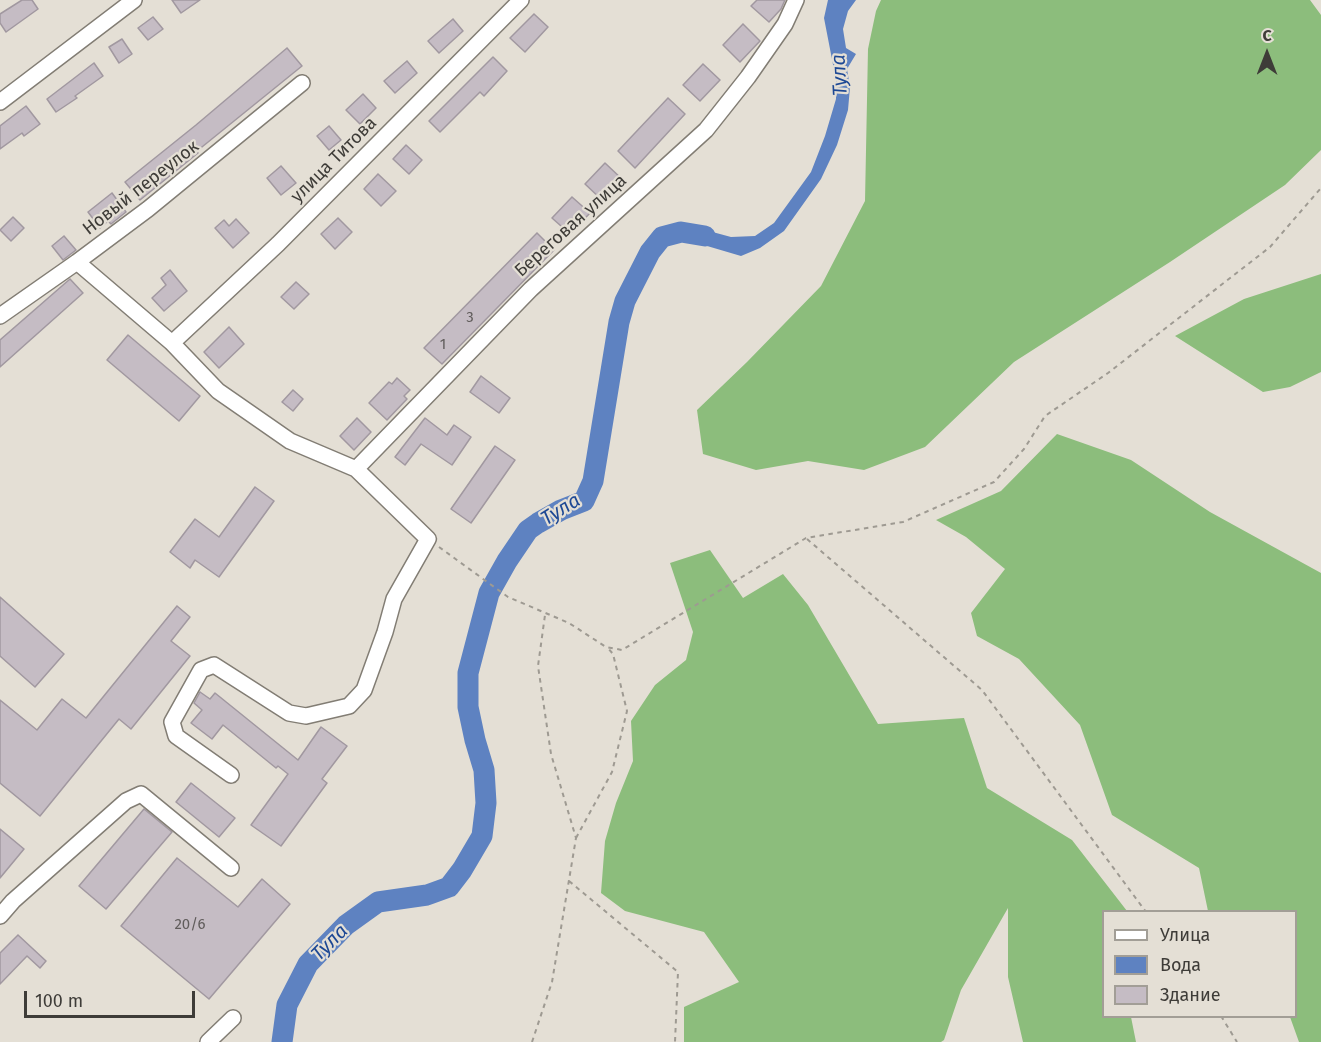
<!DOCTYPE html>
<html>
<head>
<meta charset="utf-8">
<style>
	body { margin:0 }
	#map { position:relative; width:1321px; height:1042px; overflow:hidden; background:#e4dfd5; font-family:"Fira Sans",sans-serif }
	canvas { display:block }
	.legend { position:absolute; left:1102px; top:910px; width:195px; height:108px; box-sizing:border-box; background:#e4dfd5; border:2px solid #a29e96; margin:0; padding:8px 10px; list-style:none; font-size:18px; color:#3e3c38 }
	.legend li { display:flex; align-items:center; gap:12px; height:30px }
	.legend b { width:30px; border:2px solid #a29e96 }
	.north { position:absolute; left:1237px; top:24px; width:60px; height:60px; -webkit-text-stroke:4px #e4dfd5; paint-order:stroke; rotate:0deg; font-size:16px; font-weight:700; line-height:24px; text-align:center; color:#3e3c38 }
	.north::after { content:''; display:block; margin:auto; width:21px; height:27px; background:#3e3c38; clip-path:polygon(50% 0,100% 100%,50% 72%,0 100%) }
	.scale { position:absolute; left:24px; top:991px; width:171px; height:27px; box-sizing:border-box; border:3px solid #3e3c38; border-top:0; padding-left:8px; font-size:18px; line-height:21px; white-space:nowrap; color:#3e3c38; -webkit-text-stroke:4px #e4dfd5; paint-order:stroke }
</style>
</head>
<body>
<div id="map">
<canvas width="1321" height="1042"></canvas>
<ul class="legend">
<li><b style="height:8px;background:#fff"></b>Улица</li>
<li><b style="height:16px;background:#5e82c1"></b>Вода</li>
<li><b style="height:16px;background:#c5bcc4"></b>Здание</li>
</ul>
<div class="north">С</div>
<div class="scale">100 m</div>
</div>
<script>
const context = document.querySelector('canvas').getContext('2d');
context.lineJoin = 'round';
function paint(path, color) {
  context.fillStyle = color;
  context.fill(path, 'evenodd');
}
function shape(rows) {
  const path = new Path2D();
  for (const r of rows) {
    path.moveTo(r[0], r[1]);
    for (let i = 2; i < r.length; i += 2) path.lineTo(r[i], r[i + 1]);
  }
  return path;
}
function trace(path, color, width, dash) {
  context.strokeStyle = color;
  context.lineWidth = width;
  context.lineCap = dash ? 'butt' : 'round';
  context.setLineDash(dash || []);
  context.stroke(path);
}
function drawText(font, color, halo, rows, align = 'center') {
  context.font = font + ' "Fira Sans",sans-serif';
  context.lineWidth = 4.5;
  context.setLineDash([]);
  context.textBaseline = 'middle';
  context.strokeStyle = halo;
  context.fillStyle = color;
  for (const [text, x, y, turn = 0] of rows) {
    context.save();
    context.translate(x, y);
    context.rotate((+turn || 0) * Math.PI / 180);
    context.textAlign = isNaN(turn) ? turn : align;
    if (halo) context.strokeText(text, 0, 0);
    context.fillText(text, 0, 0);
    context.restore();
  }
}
const forest = shape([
	[881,0,1310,0,1321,15,1321,150,1285,185,1170,262,1014,362,925,447,864,470,808,461,756,470,703,454,697,410,747,362,821,286,865,201,868,49,876,11],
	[1321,274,1321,372,1290,387,1263,392,1175,336,1244,299],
	[1057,434,1131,460,1210,512,1321,573,1321,1042,1299,1042,1290,1017,1296,1016,1296,912,1208,911,1199,868,1112,815,1080,725,1019,659,977,636,971,613,1005,569,966,537,936,520,1001,491],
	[710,550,743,598,783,574,808,605,878,724,964,718,987,788,1072,840,1127,911,1104,912,1104,1016,1131,1017,1136,1042,1023,1042,1008,977,1008,908,961,990,944,1040,941,1042,684,1042,684,1007,739,982,704,932,625,911,601,893,605,841,616,803,633,761,631,721,655,685,686,660,693,632,670,563]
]);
const water = shape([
	[828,0,856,0,848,11,843,29,846,48,856,54,847,69,850,87,848,110,837,145,821,179,784,231,760,248,741,256,680,238,676,227,683,224,731,237,755,236,774,223,811,172,825,136,836,99,836,80,824,18]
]);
const river = shape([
	[282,1042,287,1005,308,964,346,925,378,902,427,895,449,887,462,870,482,836,486,803,484,770,475,740,468,707,468,673,489,593,507,561,528,530,538,523,561,510,584,501,593,481,619,322,625,301,650,252,662,237,681,232,705,236]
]);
const building = shape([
	[22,0,32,0,38,9,6,32,0,23,0,14,22,0],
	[172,0,200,0,181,13,172,0],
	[757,0,785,0,781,9,769,22,751,6,757,0],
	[534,14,548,27,525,52,510,38,534,14],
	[153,17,163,29,148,40,138,28,153,17],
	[453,19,463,31,439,53,428,41,453,19],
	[743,24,760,41,740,62,723,45,743,24],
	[122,39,132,54,119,63,109,47,122,39],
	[287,48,302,66,197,151,198,153,140,200,125,182,196,125,287,48],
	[493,57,507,71,484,96,480,92,440,132,429,121,493,57],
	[407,61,417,73,395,93,384,81,407,61],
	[94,63,103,76,75,96,77,98,56,112,47,99,94,63],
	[703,64,720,80,700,101,683,85,703,64],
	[363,94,376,108,360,124,346,110,363,94],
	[668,98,685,114,635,168,618,151,668,98],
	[26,106,40,124,24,136,22,133,0,149,0,126,26,106],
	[329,126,341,140,329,150,317,136,329,126],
	[406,145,422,160,409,174,393,159,406,145],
	[605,163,623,180,603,201,585,184,605,163],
	[281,166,296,183,281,195,267,178,281,166],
	[378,174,396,191,381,206,364,189,378,174],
	[112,193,126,212,111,224,108,221,100,228,88,212,112,193],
	[572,197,590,213,570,234,552,218,572,197],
	[13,217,24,228,11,241,0,230,13,217],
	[338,218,352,232,335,249,321,234,338,218],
	[236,219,249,233,233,248,215,228,224,220,229,226,236,219],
	[537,233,554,250,442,364,424,348,537,233],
	[64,236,76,250,63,260,52,246,64,236],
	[170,270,187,291,164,311,152,298,166,285,161,278,170,270],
	[70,279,83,293,0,367,0,340,70,279],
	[296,282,309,294,294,309,281,297,296,282],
	[229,327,244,344,219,368,204,352,229,327],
	[128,335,200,396,179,421,107,360,128,335],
	[481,376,510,398,499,413,470,392,481,376],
	[397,378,410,390,404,396,407,399,387,420,369,403,389,382,392,384,397,378],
	[293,390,303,399,293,411,282,402,293,390],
	[357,418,371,432,354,450,340,436,357,418],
	[425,418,447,435,454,425,471,437,452,465,421,444,405,465,395,457,425,418],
	[495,446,515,460,471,523,451,509,495,446],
	[255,487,274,501,219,577,195,560,190,568,170,552,195,519,219,537,255,487],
	[0,597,64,654,35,687,0,656,0,597],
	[177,606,190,617,171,641,190,656,131,729,119,719,40,816,0,783,0,700,37,730,62,699,86,718,177,606],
	[200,692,210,699,215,693,298,760,321,727,347,746,322,779,327,783,281,846,251,825,288,774,278,766,276,768,223,725,212,739,191,723,202,710,194,703,200,692],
	[191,783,235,818,219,837,176,802,191,783],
	[144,809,172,832,106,909,79,886,144,809],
	[0,829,24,849,0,878,0,829],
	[177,858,238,907,262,879,290,904,209,999,121,926,177,858],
	[18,935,46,961,40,968,27,956,0,984,0,953,18,935]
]);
const path = shape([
	[807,539,982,690,1146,912],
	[439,547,508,597,569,623,606,647,622,650,806,538,903,522,994,482,1024,449,1045,416,1108,373,1270,247,1321,188],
	[576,838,612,772,627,711,613,654,608,648],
	[569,881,678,972,675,1042],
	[1221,1016,1237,1042],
	[532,1042,552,982,576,838,551,754,538,666,545,615]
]);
const minor = shape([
	[0,102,134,0],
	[77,262,172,343,218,391,290,441,356,469,428,539,394,599,385,632,364,690,349,706,306,716,289,713,214,665,201,670,172,722,176,736,231,775],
	[0,316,77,262,148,209,302,83],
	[172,343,278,244,521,0],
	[356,469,531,289,706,130,748,77,785,24,796,0],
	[0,916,13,901,126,801,141,794,231,868],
	[208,1042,233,1018]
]);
const numberNames = [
	["3",470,318],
	["1",443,345],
	["20/6",190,925]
];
const streetNames = [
	["улица Титова",334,160,-45],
	["Новый переулок",141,188,-38],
	["Береговая улица",571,226,-42]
];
const waterNames = [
	["Тула",840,75,-93],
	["Тула",561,510,-32],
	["Тула",330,943,-45]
];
paint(forest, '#8cbd7c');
paint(water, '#5e82c1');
trace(river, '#5e82c1', 21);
paint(building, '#c5bcc4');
trace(building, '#a198a0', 1.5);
trace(minor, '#827d74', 18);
trace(path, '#9e9a92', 2, [4.5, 4.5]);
trace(minor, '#fff', 15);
drawText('15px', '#605c5b', null, numberNames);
drawText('18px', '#3e3c38', '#e4dfd5', streetNames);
drawText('italic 20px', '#1d4894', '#e4dfd5', waterNames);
</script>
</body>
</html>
